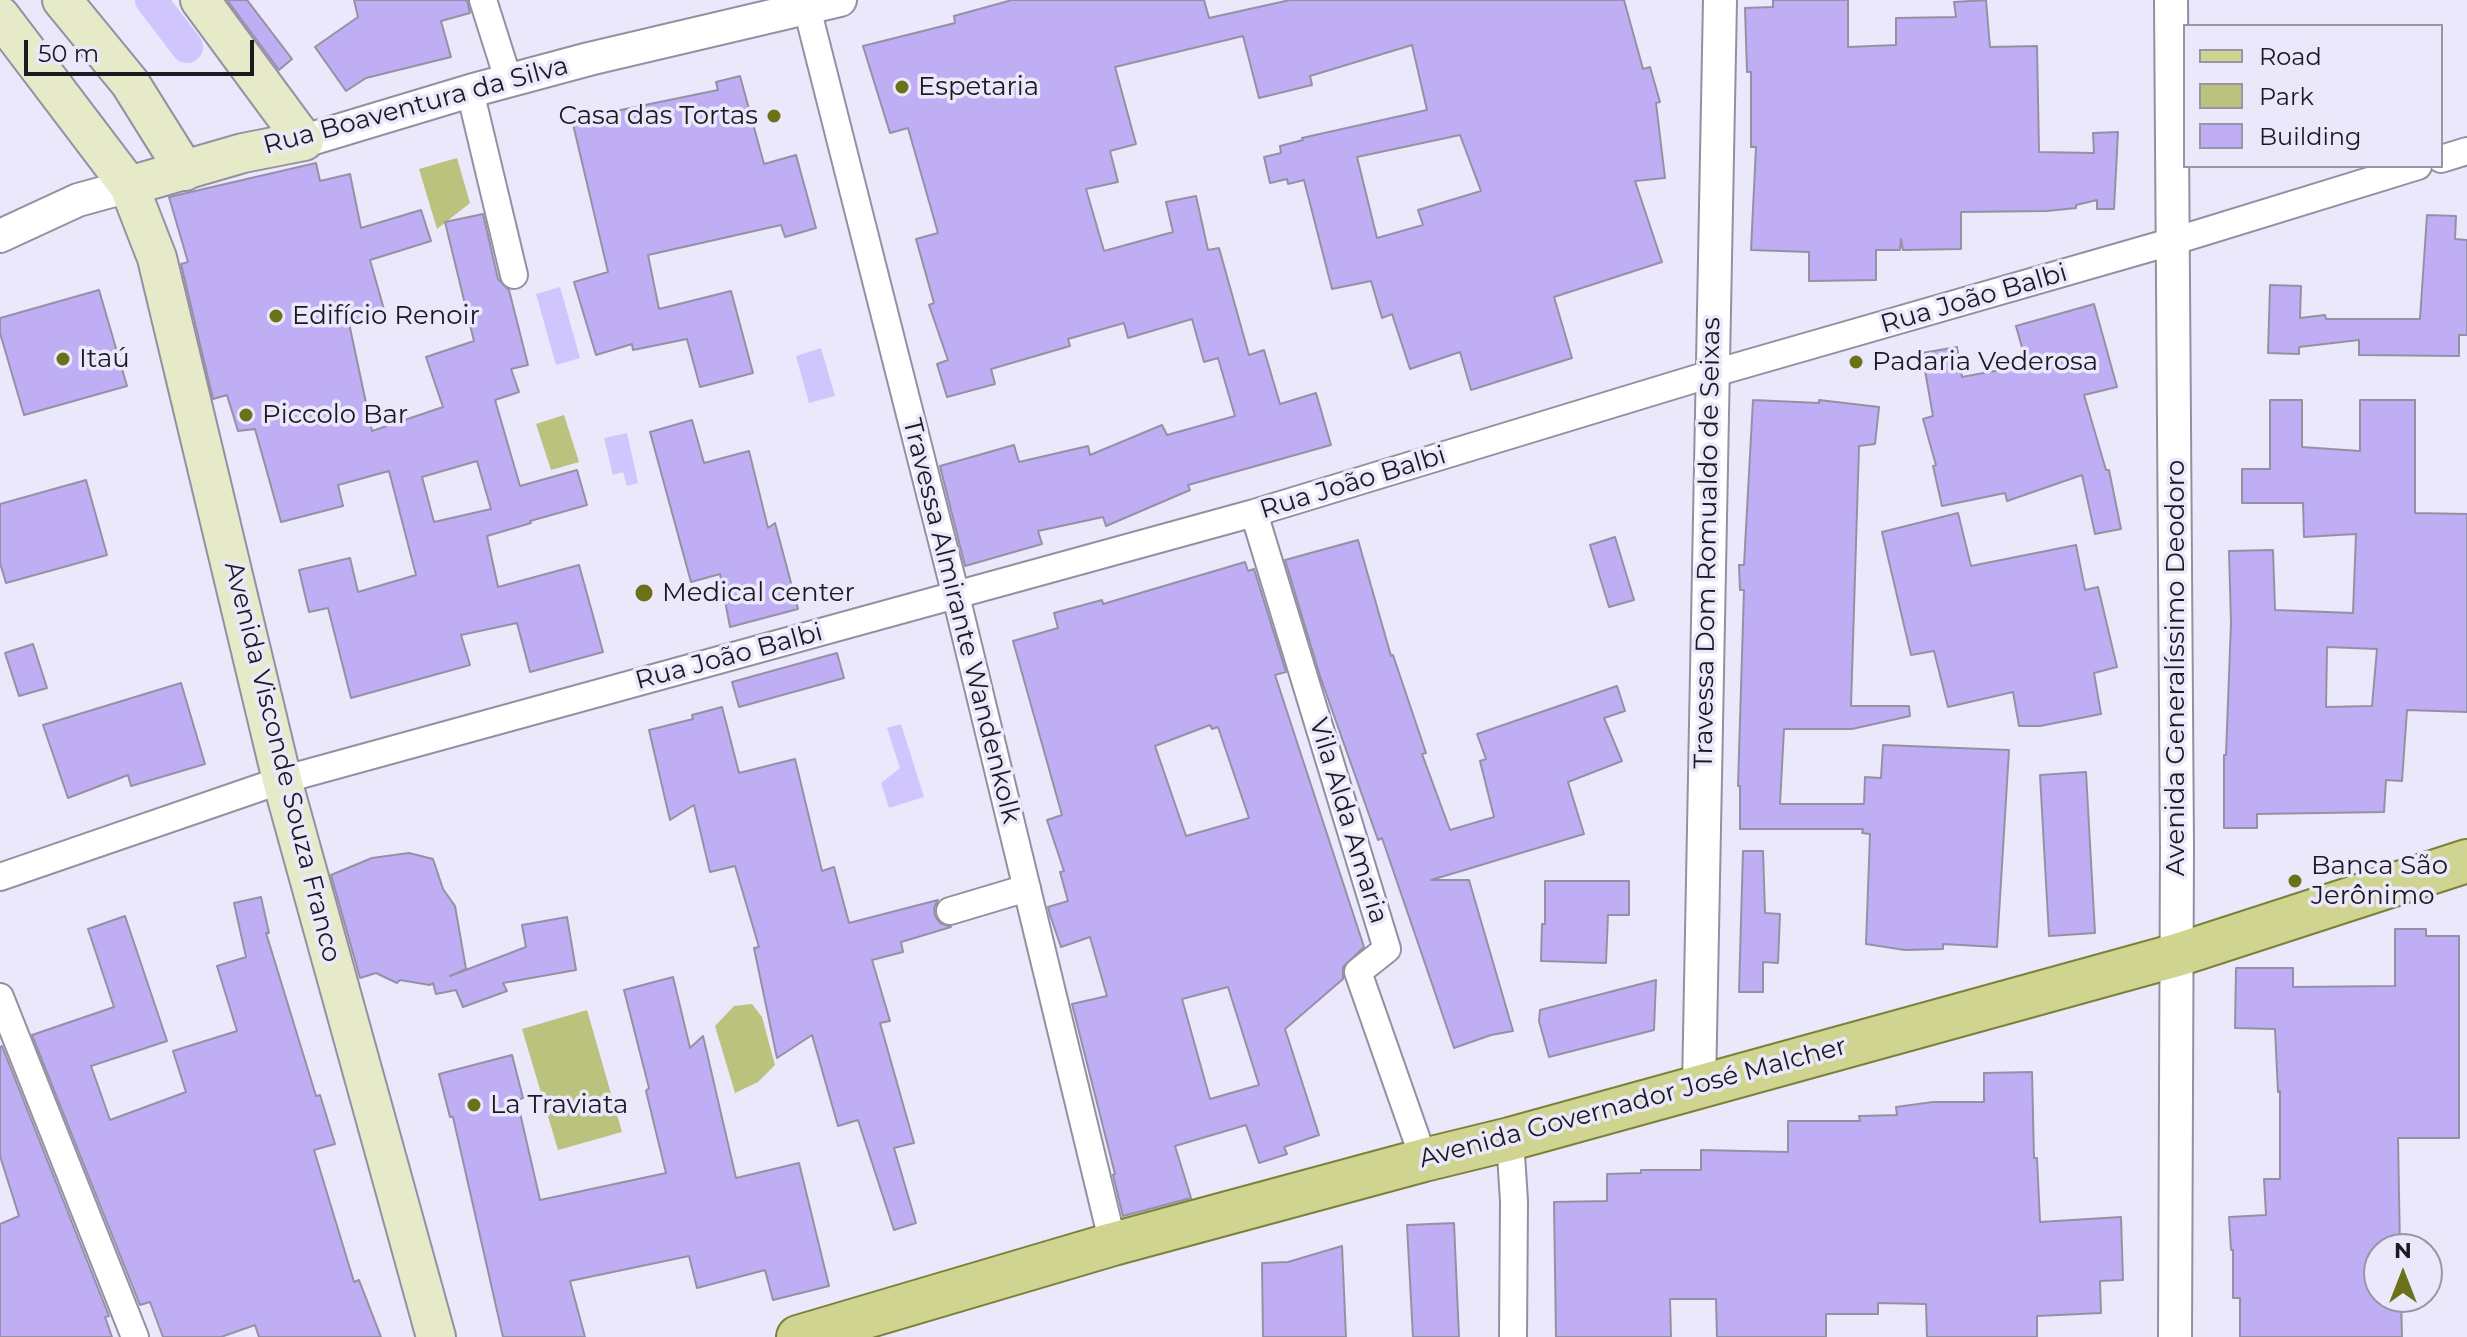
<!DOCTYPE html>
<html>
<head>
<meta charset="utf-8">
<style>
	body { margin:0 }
	#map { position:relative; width:2467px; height:1337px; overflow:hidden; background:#ebe8fc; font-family:Montserrat,sans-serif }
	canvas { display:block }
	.legend { position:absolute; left:2183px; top:24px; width:260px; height:144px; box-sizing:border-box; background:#ebe8fc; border:2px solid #9896a4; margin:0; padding:10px 14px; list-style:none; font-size:24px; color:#1c1a21 }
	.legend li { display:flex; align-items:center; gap:16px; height:40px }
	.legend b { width:40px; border:2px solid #9896a4 }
	.north { position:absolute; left:2363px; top:1233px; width:80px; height:80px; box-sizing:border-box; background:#ebe8fc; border:2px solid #9896a4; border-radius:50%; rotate:0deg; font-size:22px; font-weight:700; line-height:32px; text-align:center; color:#1c1a21 }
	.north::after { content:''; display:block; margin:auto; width:28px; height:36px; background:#6a7118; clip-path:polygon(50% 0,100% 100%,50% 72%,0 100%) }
	.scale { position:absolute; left:24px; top:40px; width:230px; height:36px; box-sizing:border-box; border:4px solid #1c1a21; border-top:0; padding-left:10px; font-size:24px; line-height:28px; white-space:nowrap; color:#1c1a21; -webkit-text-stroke:6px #ebe8fc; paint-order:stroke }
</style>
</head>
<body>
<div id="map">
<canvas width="2467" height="1337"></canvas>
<ul class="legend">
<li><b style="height:10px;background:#cfd591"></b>Road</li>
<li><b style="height:22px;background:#bac27e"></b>Park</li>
<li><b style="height:22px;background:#bfaef4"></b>Building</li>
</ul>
<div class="north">N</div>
<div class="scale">50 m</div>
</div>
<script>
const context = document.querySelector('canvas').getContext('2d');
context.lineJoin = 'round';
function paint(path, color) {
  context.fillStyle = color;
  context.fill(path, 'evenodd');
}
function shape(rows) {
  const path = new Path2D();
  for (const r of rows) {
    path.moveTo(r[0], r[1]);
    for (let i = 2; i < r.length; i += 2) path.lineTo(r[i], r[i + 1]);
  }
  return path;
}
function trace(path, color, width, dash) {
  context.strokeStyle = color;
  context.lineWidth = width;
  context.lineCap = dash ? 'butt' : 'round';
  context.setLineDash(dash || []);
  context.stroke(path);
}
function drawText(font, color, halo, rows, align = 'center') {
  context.font = font + ' Montserrat,sans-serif';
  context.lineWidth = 7;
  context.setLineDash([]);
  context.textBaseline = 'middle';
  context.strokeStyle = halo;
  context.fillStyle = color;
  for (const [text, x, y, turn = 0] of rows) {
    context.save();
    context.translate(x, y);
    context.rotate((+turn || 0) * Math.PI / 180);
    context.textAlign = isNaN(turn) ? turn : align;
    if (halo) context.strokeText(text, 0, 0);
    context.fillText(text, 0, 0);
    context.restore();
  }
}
const green = shape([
	[457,158,470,203,437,229,419,169],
	[564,415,579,462,551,470,536,424],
	[752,1004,762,1017,775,1065,758,1082,735,1093,715,1026,734,1006],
	[587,1010,622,1132,558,1150,522,1029]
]);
const water = shape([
	[560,287,580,358,556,365,536,294],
	[821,348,835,396,809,403,796,356],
	[627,433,638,483,627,486,623,472,613,475,604,438],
	[901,724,924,797,889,808,881,783,900,768,887,728]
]);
const canal = shape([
	[151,0,187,47]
]);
const building = shape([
	[227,0,247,0,292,59,279,70,227,0],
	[354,0,467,0,470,13,441,21,451,57,366,78,346,91,315,47,358,17,354,0],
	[1012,0,1204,0,1209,18,1290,0,1624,0,1643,69,1650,67,1660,102,1656,103,1665,178,1635,181,1662,262,1554,297,1572,358,1471,390,1460,352,1410,369,1392,314,1382,318,1371,281,1332,289,1304,180,1288,184,1287,179,1270,183,1264,157,1281,153,1280,146,1303,140,1302,138,1427,110,1412,45,1310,76,1312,85,1259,98,1243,36,1115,67,1136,144,1110,151,1118,182,1086,189,1104,251,1173,232,1166,202,1196,196,1208,250,1219,248,1249,355,1264,350,1280,404,1316,393,1331,445,1188,485,1190,490,1106,526,1103,517,1038,531,1042,544,965,566,940,466,1014,445,1019,462,1088,446,1090,455,1162,425,1167,435,1235,416,1218,358,1204,362,1192,319,1128,338,1124,323,1068,339,1070,346,991,369,995,384,947,397,937,364,948,360,929,305,934,303,916,239,938,233,908,128,890,133,863,46,955,23,954,16,1012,0],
	[1460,135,1481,191,1418,210,1423,225,1377,238,1357,157,1460,135],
	[1773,0,1848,0,1848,47,1896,45,1896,18,1956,17,1954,2,1986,0,1990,47,2037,46,2039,152,2094,153,2093,133,2118,132,2114,209,2097,209,2097,200,2076,205,2076,208,2047,211,1961,212,1961,249,1903,250,1901,239,1900,250,1876,250,1876,280,1809,281,1809,252,1751,250,1756,147,1751,147,1751,72,1747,72,1745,8,1773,7,1773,0],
	[740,76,764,164,796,155,816,228,785,237,781,225,648,255,659,309,731,291,753,373,700,387,687,339,633,350,632,344,596,355,574,282,608,272,572,120,718,90,716,82,740,76],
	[316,163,320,181,350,174,361,228,421,210,431,241,370,260,385,313,349,323,372,431,443,407,426,357,474,341,445,222,483,214,498,279,509,290,528,365,511,369,519,392,495,400,520,486,577,470,587,505,530,521,531,523,487,536,498,587,579,565,603,652,530,672,517,623,461,635,470,665,351,698,328,608,309,612,299,570,350,558,358,592,416,575,389,471,338,485,343,506,281,522,255,429,238,431,227,395,213,399,181,264,188,262,169,197,316,163],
	[477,461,491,509,434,522,422,477,477,461],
	[2427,215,2456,216,2455,239,2467,240,2467,335,2459,335,2459,356,2359,355,2359,340,2299,347,2299,354,2268,353,2270,285,2301,286,2300,318,2325,315,2326,319,2420,319,2427,215],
	[99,290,127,386,24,415,0,333,0,318,99,290],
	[2094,304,2117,387,2084,395,2106,470,2109,470,2121,529,2095,534,2082,475,2007,501,2005,493,1942,506,1933,466,1936,465,1923,419,1933,416,1922,353,1957,347,1962,377,2027,365,2016,326,2094,304],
	[1753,400,1819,403,1819,400,1879,407,1875,444,1859,446,1851,706,1909,706,1910,716,1852,729,1784,729,1780,804,1864,804,1865,777,1881,778,1883,745,2009,750,1997,947,1943,944,1943,949,1905,950,1866,944,1870,834,1862,833,1863,829,1740,829,1740,786,1738,786,1744,590,1740,590,1739,565,1744,565,1753,400],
	[2270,400,2302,400,2302,447,2360,451,2360,400,2415,400,2415,513,2467,514,2467,712,2407,710,2402,781,2386,780,2384,812,2257,814,2257,828,2224,828,2224,755,2226,755,2231,623,2229,551,2273,550,2275,610,2353,613,2356,534,2304,537,2303,503,2242,503,2242,469,2270,469,2270,400],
	[2327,647,2377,649,2372,706,2326,707,2327,647],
	[692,420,704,463,749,451,768,528,775,523,798,609,730,627,720,574,691,582,650,432,692,420],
	[86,480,107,555,6,583,0,563,0,504,86,480],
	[1958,513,1971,566,2076,545,2085,590,2098,587,2117,667,2094,673,2101,714,2040,726,2019,726,2013,692,1948,707,1934,651,1911,655,1882,532,1958,513],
	[1615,537,1634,600,1609,607,1590,545,1615,537],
	[1358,540,1391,656,1393,655,1426,753,1422,754,1450,830,1494,817,1480,761,1486,759,1477,734,1617,686,1625,711,1604,718,1622,761,1568,782,1584,834,1431,880,1469,880,1513,1031,1491,1035,1454,1048,1382,838,1378,840,1320,676,1285,560,1358,540],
	[1245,562,1248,571,1254,569,1286,672,1275,675,1364,947,1343,967,1343,979,1285,1029,1319,1135,1284,1147,1287,1154,1259,1163,1246,1125,1175,1146,1191,1198,1123,1216,1113,1175,1115,1174,1072,1004,1107,996,1090,937,1061,947,1050,915,1048,907,1068,901,1060,872,1064,871,1047,820,1062,815,1013,641,1058,628,1054,613,1102,600,1103,604,1245,562],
	[1210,725,1212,729,1218,727,1249,818,1186,836,1155,746,1210,725],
	[1228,987,1259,1085,1210,1099,1182,999,1228,987],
	[33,644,47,688,19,696,5,653,33,644],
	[837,653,844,678,739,707,732,682,837,653],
	[181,683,205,764,131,786,128,775,68,798,43,725,181,683],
	[722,707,739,773,795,759,822,871,834,867,849,923,938,900,934,908,935,916,940,923,951,927,901,942,903,952,872,960,890,1021,880,1023,914,1143,894,1148,916,1223,894,1230,858,1120,838,1126,812,1035,777,1058,754,948,759,947,735,866,710,872,694,805,670,820,649,730,693,719,692,715,722,707],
	[2086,772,2095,933,2049,936,2040,775,2086,772],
	[1743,851,1763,851,1765,913,1780,914,1778,963,1763,962,1763,992,1739,992,1743,851],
	[409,853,433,859,443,889,455,906,466,969,450,976,526,947,522,925,567,917,576,970,503,983,507,991,463,1007,456,990,436,994,433,983,430,985,400,980,397,983,376,973,360,978,331,875,372,858,409,853],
	[1545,881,1629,881,1629,915,1608,915,1606,963,1541,961,1542,924,1545,924,1545,881],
	[261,897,269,933,266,933,316,1096,320,1095,335,1144,314,1150,354,1282,359,1280,381,1337,259,1337,255,1325,221,1337,163,1337,150,1302,140,1305,32,1035,114,1007,88,929,125,916,167,1041,91,1066,110,1120,186,1092,173,1051,237,1031,217,966,246,957,234,903,261,897],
	[2395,929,2426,929,2426,936,2459,936,2459,1138,2398,1138,2400,1249,2379,1249,2379,1297,2401,1297,2402,1337,2240,1337,2240,1298,2233,1298,2233,1250,2231,1250,2229,1217,2266,1215,2264,1179,2280,1179,2280,1091,2278,1092,2275,1029,2235,1028,2236,968,2293,968,2293,987,2395,986,2395,929],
	[673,977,690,1048,703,1036,736,1178,799,1163,829,1286,773,1300,765,1270,697,1288,689,1256,570,1281,585,1337,503,1337,453,1117,450,1117,439,1074,512,1055,523,1098,517,1100,540,1200,666,1173,646,1091,649,1088,624,990,673,977],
	[1656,980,1654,1030,1549,1057,1539,1021,1540,1010,1656,980],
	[2,1046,109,1316,105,1317,112,1337,0,1337,0,1224,19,1216,0,1156,0,1047,2,1046],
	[2032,1072,2034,1158,2037,1158,2040,1222,2121,1217,2123,1280,2100,1281,2101,1313,2037,1316,2037,1337,1927,1337,1926,1304,1878,1303,1878,1314,1826,1314,1826,1337,1717,1337,1716,1299,1670,1299,1671,1337,1556,1337,1554,1202,1607,1201,1607,1174,1641,1173,1641,1170,1701,1170,1701,1150,1788,1152,1788,1121,1860,1121,1859,1116,1897,1115,1896,1107,1933,1102,1984,1102,1984,1073,2032,1072],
	[1454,1223,1459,1337,1413,1337,1407,1225,1454,1223],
	[1342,1246,1346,1337,1263,1337,1262,1263,1288,1262,1342,1246]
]);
const minor = shape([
	[483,0,509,82],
	[805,0,956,596,1113,1244],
	[470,91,514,275],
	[2441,159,2467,151],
	[1254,513,1387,949,1358,972,1424,1160],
	[0,877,282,780,1254,513,1711,374,2174,241,2418,166],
	[950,911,1027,888],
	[0,997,135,1337],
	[1510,1139,1514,1201,1513,1337]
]);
const tertiary = shape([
	[2171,0,2177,846,2175,1337],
	[304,141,470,91,589,59,840,0],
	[0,236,78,200,129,186],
	[1699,1087,1720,0]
]);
const secondary = shape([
	[62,0,130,83,185,171],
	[0,16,129,186,157,258,282,780,436,1337],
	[129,186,243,153,304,141,200,0]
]);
const primary = shape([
	[798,1337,1113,1244,1424,1160,1510,1139,2177,955,2467,861]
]);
const markers = [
	[902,87,8,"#6a7118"],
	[774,116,8,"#6a7118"],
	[276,316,8,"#6a7118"],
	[63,359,8,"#6a7118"],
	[1856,362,8,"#6a7118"],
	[246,415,8,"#6a7118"],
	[644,593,10,"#6a7118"],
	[2295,881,8,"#6a7118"],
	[474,1105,8,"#6a7118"]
];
const poiNames = [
	["Espetaria",918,87],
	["Casa das Tortas",758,116,"right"],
	["Edifício Renoir",292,316],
	["Itaú",79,359],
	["Padaria Vederosa",1872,362],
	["Piccolo Bar",262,415],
	["Medical center",662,593],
	["Banca São",2311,866],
	["Jerônimo",2311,896],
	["La Traviata",490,1105]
];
const streetNames = [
	["Rua Boaventura da Silva",416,106,-15],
	["Rua João Balbi",1974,299,-16],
	["Rua João Balbi",1353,483,-17],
	["Travessa Dom Romualdo de Seixas",1708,543,-89],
	["Travessa Almirante Wandenkolk",961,621,76],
	["Rua João Balbi",729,657,-15],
	["Avenida Generalíssimo Deodoro",2176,668,-90],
	["Avenida Visconde Souza Franco",282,762,76],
	["Vila Alda Amaria",1348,821,73],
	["Avenida Governador José Malcher",1633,1103,-15]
];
paint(green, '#bac27e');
paint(water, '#d1c5fd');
trace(canal, '#d1c5fd', 32);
paint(building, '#bfaef4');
trace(building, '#9591a4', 2);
trace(minor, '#9390a2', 30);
trace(tertiary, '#9390a2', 36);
trace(secondary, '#9390a2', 42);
trace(primary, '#7c813a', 46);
trace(minor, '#fff', 26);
trace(tertiary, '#fff', 32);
trace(secondary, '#e7eac8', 38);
trace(primary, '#cfd591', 42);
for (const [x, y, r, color] of markers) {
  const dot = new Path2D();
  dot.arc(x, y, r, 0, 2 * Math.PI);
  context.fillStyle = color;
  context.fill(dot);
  trace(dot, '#ebe8fc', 3);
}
drawText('26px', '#1c1a21', '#ebe8fc', poiNames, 'left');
drawText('26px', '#1c1a21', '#ebe8fc', streetNames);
</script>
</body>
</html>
